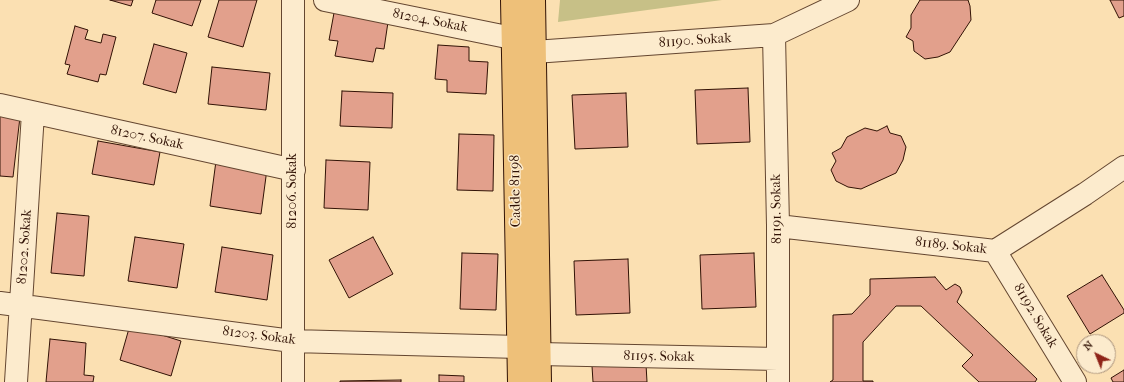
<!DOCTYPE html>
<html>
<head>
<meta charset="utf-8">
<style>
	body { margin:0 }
	#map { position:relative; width:1124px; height:382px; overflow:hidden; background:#fbe0b2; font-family:"IM FELL French Canon",serif }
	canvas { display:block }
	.north { position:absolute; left:1076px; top:334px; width:40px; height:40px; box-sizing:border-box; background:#fcebcd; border:1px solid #ab947d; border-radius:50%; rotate:317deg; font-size:11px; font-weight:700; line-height:16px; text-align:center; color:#311205 }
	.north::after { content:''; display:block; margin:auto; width:14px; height:18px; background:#8f2418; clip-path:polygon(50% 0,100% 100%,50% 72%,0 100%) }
</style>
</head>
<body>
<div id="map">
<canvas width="1124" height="382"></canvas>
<div class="north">N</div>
</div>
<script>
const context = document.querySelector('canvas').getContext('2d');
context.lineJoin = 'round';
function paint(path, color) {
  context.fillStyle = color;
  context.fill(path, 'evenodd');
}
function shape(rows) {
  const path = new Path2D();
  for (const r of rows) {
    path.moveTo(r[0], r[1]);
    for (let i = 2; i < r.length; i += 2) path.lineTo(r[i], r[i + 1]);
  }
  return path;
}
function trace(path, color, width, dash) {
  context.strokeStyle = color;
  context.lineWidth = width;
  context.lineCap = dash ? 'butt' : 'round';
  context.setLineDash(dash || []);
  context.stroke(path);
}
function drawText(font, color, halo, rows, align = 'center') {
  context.font = font + ' "IM FELL French Canon",serif';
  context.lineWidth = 3;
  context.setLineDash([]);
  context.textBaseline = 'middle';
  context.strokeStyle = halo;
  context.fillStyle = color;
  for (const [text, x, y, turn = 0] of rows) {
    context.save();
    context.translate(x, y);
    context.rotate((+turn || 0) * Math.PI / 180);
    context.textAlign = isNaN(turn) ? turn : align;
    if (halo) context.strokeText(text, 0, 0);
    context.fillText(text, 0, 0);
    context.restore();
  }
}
const green = shape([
	[560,0,722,0,558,22]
]);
const building = shape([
	[110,0,133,0,131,6,110,0],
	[156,0,201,0,192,26,152,13,156,0],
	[219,0,257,0,243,47,208,37,219,0],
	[920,0,968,0,970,6,971,20,950,52,938,57,925,59,914,51,913,41,906,37,911,28,911,15,920,0],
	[1110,0,1124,0,1124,16,1119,18,1110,0],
	[334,13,388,22,384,49,376,48,373,62,335,56,338,41,329,40,334,13],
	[75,26,88,30,85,39,101,43,103,34,116,37,106,75,100,74,98,82,67,74,70,65,65,64,75,26],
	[154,44,187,53,176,93,143,84,154,44],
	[438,45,469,47,469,61,488,62,486,94,447,92,447,80,435,79,438,45],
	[212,67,270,73,266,110,208,104,212,67],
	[748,88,750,142,697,144,695,90,748,88],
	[342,91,393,93,392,128,340,126,342,91],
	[626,93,628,147,575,149,572,95,626,93],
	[0,115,20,117,13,177,0,176,0,115],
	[887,126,890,133,901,136,906,147,903,160,896,173,861,189,848,187,836,181,831,170,836,161,832,153,841,148,847,137,865,128,877,131,887,126],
	[459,134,494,135,493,191,457,190,459,134],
	[98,141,160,152,154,185,92,174,98,141],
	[326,160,370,162,368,210,324,208,326,160],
	[216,161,267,169,261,214,210,206,216,161],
	[57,213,89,216,84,276,51,273,57,213],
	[135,237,184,244,177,288,128,281,135,237],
	[373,237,393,274,349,298,329,260,373,237],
	[222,247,273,255,267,300,215,292,222,247],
	[462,253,498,254,496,310,460,309,462,253],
	[754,253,756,307,702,309,700,255,754,253],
	[628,259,630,313,576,315,574,261,628,259],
	[1102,275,1124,310,1124,313,1090,334,1067,296,1102,275],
	[935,277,946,290,955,284,960,287,962,292,957,302,1037,379,1035,382,979,382,962,366,973,355,921,306,896,306,863,342,863,381,873,381,873,382,830,382,833,380,833,315,852,314,870,295,870,279,935,277],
	[130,325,181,341,171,376,120,360,130,325],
	[50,339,86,343,84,375,94,376,93,382,46,382,50,339],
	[646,364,647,382,593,382,592,366,646,364],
	[1124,370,1124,382,1113,382,1111,378,1124,370],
	[439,375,464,376,464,382,439,382,439,375],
	[401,380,401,382,340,382,340,381,401,380]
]);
const minor = shape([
	[325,0,512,38],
	[774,35,778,226,778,382],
	[534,52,774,35,848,0],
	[0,105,294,170],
	[778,226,995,251,1085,194,1124,167],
	[995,251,1075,382],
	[0,303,292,341,519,347],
	[539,354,778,359],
	[16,382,33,113],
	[293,382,293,0]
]);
const major = shape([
	[512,0,519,382],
	[534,0,540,382]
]);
const streetNames = [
	["81204. Sokak",430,21,11],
	["81190. Sokak",695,41,-4],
	["81207. Sokak",147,138,12],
	["81206. Sokak",293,191,-90],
	["Cadde 81198",516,191,-91],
	["81191. Sokak",777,209,-91],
	["81189. Sokak",951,246,6],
	["81202. Sokak",25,247,-86],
	["81192. Sokak",1035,316,59],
	["81203. Sokak",259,336,7],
	["81195. Sokak",659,357,1]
];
paint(green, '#c7c087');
paint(building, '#e2a08c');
trace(building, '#311205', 1);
trace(minor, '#644630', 24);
trace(major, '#311205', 24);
trace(minor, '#fcebcd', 22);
trace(major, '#eec079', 22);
drawText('14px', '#311205', '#fcebcd', streetNames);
</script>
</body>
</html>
